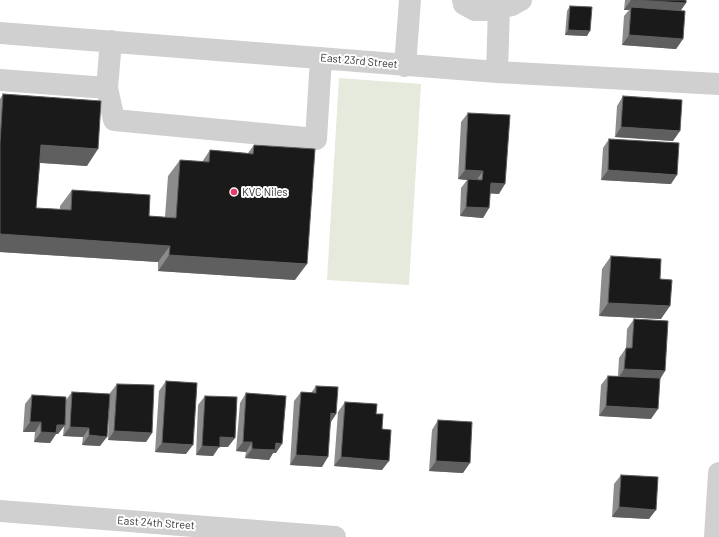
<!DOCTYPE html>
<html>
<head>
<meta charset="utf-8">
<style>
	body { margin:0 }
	canvas { display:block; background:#fff }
</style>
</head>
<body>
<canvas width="719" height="537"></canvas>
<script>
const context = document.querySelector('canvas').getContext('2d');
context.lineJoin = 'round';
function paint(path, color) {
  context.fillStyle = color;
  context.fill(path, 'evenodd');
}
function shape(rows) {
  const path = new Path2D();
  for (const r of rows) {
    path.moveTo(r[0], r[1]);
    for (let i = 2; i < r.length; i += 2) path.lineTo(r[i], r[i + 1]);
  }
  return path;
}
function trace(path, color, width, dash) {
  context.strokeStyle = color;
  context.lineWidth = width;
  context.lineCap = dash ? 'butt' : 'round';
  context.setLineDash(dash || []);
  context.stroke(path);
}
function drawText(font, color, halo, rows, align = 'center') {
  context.font = font + ' Barlow,sans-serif';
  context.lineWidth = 4;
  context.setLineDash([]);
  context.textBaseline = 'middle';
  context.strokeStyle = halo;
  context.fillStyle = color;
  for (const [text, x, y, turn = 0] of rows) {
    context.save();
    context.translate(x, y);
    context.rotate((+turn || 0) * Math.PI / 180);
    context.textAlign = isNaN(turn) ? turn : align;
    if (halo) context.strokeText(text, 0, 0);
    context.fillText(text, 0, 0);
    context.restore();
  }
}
const green = shape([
	[339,78,421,84,409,285,327,280]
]);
const minor = shape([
	[463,0,464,4,475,10,490,10,512,5,521,0],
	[0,33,497,72,719,84],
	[405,66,410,0],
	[497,72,499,8],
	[0,80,107,88,114,120,316,139,321,58],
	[107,88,111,41],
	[0,511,335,537],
	[715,537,719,473]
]);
const wall = shape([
	[625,0,686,0,681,10,683,39,676,49,622,45,624,16,629,10,624,10],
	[570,6,587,36,565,35,567,11],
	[3,94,87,166,40,163,36,208,60,209,60,206,72,190,149,216,165,217,168,176,180,160,202,162,210,150,248,153,254,145,295,280,158,271,158,262,0,252,0,99],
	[623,96,673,141,615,137,617,106],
	[468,113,499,194,490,193,489,208,483,218,460,216,461,188,467,180,458,179,461,122],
	[609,139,671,184,601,180,603,148],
	[611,256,660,279,661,319,599,316,602,269],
	[634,319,659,380,651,419,599,416,601,385,608,376,618,376,619,358,626,348,627,329],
	[166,381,186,454,155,452,159,391],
	[117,384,152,433,146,442,108,440,109,407,100,446,82,445,83,437,63,436,64,426,58,434,56,434,50,443,34,442,35,432,23,432,25,404,32,395,66,400,72,392,110,394,110,393],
	[316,386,336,414,331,422,322,467,290,465,294,401,301,392,311,393],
	[246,393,276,453,273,453,269,460,245,458,246,452,236,451,240,403],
	[205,396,228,447,219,447,213,456,196,455,198,405],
	[345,402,376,414,382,429,382,470,334,466,338,412],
	[438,420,463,473,429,471,432,430],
	[621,475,649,519,612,517,614,484]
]);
const shadedWall = shape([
	[631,0,686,3,679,13,631,7,629,10,624,10],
	[568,30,590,31,587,36,565,35],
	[629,35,683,39,676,49,622,45],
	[621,127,680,131,673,141,615,137],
	[41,145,98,149,87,166,29,162],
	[465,170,483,171,476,181,468,179,467,180,458,179],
	[608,170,677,175,671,184,601,180],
	[491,183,505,184,499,194,484,193],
	[466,207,489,208,483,218,460,216],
	[0,234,170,246,158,262,0,252],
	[169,255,307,264,295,280,158,271],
	[608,303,670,306,661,319,599,316],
	[624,369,665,371,659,381,618,379],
	[606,406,658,409,651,419,599,416],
	[331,413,336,414,330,423],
	[30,422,41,422,35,432,23,432],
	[57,425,65,425,58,434,56,434,50,443,34,442,41,432],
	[70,427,89,428,83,437,63,436],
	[114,431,152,433,146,442,108,440],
	[89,435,107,437,100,446,82,445],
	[220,437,235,438,228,447,219,447,213,456,196,455,202,446],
	[243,442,252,442,246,452,236,451],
	[162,443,193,445,186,454,155,452],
	[276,443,282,444,276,453,273,453,269,460,245,458,252,449],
	[296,455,328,457,322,467,290,465],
	[341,457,389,461,382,470,334,466],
	[436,461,470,463,463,473,429,471],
	[619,507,656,510,649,519,612,517]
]);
const building = shape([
	[631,0,686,0,686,3,631,0],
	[570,6,592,7,590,31,568,30,570,6],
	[631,7,685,11,683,39,629,35,631,7],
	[3,94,101,101,98,149,41,145,36,208,71,210,72,190,150,195,149,216,176,218,180,160,209,162,210,150,253,154,254,145,315,149,307,264,169,255,170,246,0,234,0,143,3,94],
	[623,96,682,100,680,131,621,127,623,96],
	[468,113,510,115,505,184,491,183,489,208,466,207,468,179,482,180,483,171,465,170,468,113],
	[609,139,679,143,677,175,608,170,609,139],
	[611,256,661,259,660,279,672,280,670,306,608,303,611,256],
	[634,319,668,321,665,371,624,369,626,348,632,348,634,319],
	[608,376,660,378,658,409,606,406,608,376],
	[166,381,197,383,193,445,162,443,166,381],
	[117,384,154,385,152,433,114,431,117,384],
	[316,386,338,387,336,414,331,413,328,457,296,455,301,392,316,393,316,386],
	[72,392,110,394,107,437,89,435,89,428,70,427,72,392],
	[246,393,286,396,282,444,276,443,275,450,252,449,252,442,243,442,246,393],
	[32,395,66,397,65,425,57,425,56,433,41,432,41,422,30,422,32,395],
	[205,396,237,397,235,438,220,437,220,447,202,446,205,396],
	[345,402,377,404,376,414,383,414,382,429,391,430,389,461,341,457,345,402],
	[438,420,472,422,470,463,436,461,438,420],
	[621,475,658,477,656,510,619,507,621,475]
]);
const markers = [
	[234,192,4,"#e23c69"]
];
const streetNames = [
	["East 23rd Street",359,61,5],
	["East 24th Street",156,523,4]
];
const poiNames = [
	["KVC Niles",242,192]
];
paint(green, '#e5eadc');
trace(minor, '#d0d0d0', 22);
paint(wall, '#8c8c8c');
paint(shadedWall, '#5f5f5f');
paint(building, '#1a1a1a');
trace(building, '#5f5f5f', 1);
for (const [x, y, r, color] of markers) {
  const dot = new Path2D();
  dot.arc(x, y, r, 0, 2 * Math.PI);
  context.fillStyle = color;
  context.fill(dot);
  trace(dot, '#fff', 1.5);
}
drawText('11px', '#333', '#fff', streetNames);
drawText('11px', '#333', '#fff', poiNames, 'left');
</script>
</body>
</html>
